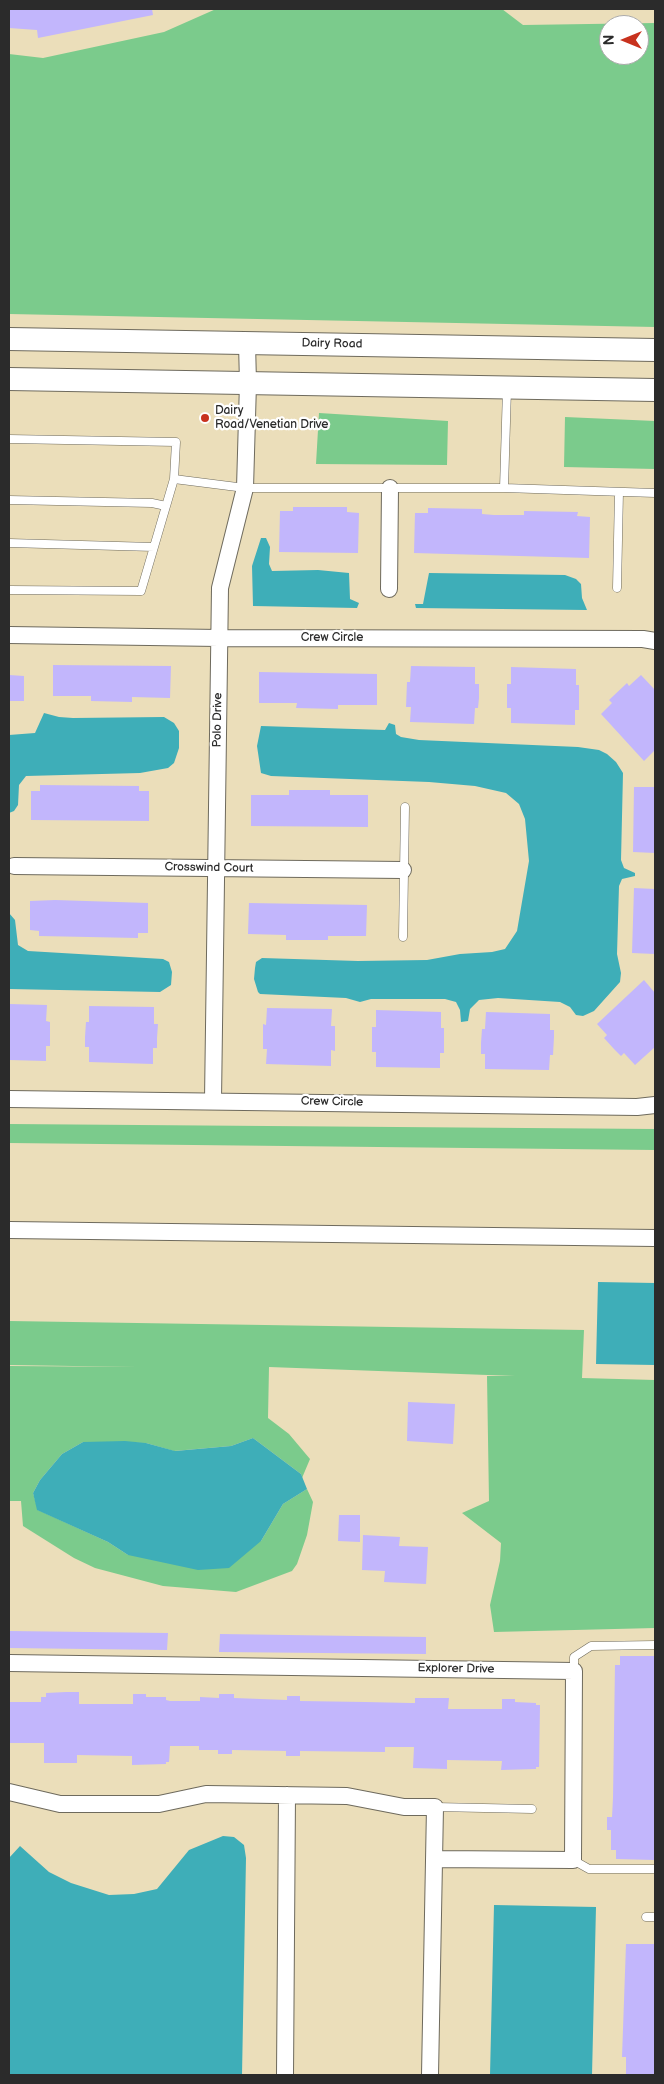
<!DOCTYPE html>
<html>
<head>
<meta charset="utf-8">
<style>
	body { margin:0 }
	#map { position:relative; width:664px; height:2084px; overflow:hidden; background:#ebdeba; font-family:"Balsamiq Sans",sans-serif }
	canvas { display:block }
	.frame { position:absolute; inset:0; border:10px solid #2b2b2b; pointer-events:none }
	.north { position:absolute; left:599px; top:15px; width:50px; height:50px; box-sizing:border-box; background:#fff; border:1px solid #aaa; border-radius:50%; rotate:270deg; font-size:14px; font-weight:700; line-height:20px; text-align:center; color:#2b2b2b }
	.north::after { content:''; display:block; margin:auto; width:18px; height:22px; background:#c8321e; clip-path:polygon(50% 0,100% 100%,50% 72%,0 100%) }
</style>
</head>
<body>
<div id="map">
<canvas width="664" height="2084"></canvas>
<div class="frame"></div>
<div class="north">N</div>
</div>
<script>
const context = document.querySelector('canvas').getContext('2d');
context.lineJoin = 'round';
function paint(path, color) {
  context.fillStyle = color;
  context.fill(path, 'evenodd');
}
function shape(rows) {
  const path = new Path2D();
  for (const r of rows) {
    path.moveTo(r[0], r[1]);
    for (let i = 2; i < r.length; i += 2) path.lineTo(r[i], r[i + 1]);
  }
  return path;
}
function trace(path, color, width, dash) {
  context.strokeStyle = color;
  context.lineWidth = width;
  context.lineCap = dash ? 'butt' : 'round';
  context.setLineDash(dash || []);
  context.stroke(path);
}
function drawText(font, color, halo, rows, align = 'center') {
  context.font = font + ' "Balsamiq Sans",sans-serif';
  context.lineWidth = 4.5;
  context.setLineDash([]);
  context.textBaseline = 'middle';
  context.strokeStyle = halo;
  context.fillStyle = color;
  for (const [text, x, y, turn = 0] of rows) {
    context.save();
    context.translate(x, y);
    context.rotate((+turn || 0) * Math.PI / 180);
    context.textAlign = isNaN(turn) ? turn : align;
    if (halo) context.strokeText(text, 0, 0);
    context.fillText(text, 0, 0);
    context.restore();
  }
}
const green = shape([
	[216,9,502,9,523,25,655,23,655,327,9,314,9,54,43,58,164,32],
	[609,25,639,25,639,55,609,55],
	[319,413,448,421,447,465,316,464],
	[565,417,655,421,655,469,564,467],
	[9,1124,655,1129,655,1150,9,1143],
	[9,1321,584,1330,582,1378,655,1380,655,1628,494,1632,490,1605,500,1561,501,1543,462,1513,489,1501,487,1376,515,1376,269,1367,268,1418,289,1434,310,1459,302,1478,301,1474,253,1438,231,1446,174,1451,146,1443,83,1442,62,1454,40,1480,33,1493,38,1510,108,1542,128,1555,261,1541,283,1504,307,1489,313,1502,307,1535,297,1564,292,1571,236,1592,163,1586,95,1568,74,1558,23,1526,21,1501,9,1501,9,1366,138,1367,9,1365]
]);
const water = shape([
	[261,538,266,538,270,547,269,564,272,571,318,570,349,573,350,599,359,603,357,608,253,606,252,566],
	[429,573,565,575,576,579,581,584,582,598,587,610,416,608,415,604,423,604],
	[44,713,59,717,73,718,164,717,174,723,179,731,179,748,174,763,168,768,140,773,26,776,19,785,18,805,14,811,9,813,9,735,35,733],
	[389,723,395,725,396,734,401,737,419,740,578,747,599,750,607,754,616,762,623,773,621,860,624,868,635,873,635,876,622,879,619,886,617,954,621,973,620,982,594,1011,583,1016,576,1015,570,1007,560,1002,498,998,479,1000,470,1009,468,1021,461,1022,460,1010,456,1002,445,999,371,999,360,1002,346,998,260,994,258,992,254,979,255,968,256,962,262,958,358,961,427,960,460,954,492,952,505,949,517,931,529,861,525,819,519,804,506,793,475,786,429,782,271,776,261,773,257,746,261,726,385,730],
	[9,913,15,920,18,945,28,951,163,959,169,962,172,972,171,985,160,992,9,989],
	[598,1282,655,1283,655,1365,596,1364],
	[253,1438,301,1474,307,1489,283,1504,261,1541,229,1568,198,1570,128,1555,108,1542,37,1510,33,1493,40,1480,62,1454,83,1442,125,1441,146,1443,175,1451,231,1446],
	[223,1836,234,1837,244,1845,246,1858,242,2075,9,2075,9,1858,20,1846,49,1872,71,1883,109,1895,134,1894,157,1889,189,1850],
	[494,1905,596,1907,592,2075,490,2075]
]);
const building = shape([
	[9,9,152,9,153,15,38,38,37,30,9,28],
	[293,507,347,507,347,512,359,513,358,553,279,552,280,511,293,511],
	[428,508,482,509,482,514,494,515,524,515,524,511,578,512,577,516,590,517,589,558,414,553,415,513,428,513],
	[53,665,171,666,170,698,132,697,132,702,91,701,91,696,53,696],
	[411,666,475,667,475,684,479,684,479,698,478,708,475,708,474,724,410,722,411,707,406,707,407,682,410,682],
	[511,667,576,669,576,685,579,685,579,710,575,710,575,725,511,723,511,708,507,708,507,684,511,684],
	[259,672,377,674,377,705,338,705,338,709,296,708,297,703,259,703],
	[9,675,24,676,24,701,9,701],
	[641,675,655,690,655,750,644,761,601,714,612,703,609,700,627,683,629,686],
	[40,785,139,786,139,791,149,791,149,821,31,820,31,791,40,791],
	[634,787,655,787,655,853,633,852],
	[289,790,330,790,330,795,368,795,368,827,251,826,251,795,289,795],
	[634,888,655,889,655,954,632,953],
	[55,900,148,903,148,933,138,933,138,938,39,936,39,931,30,930,30,901],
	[249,903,367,905,366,936,328,936,328,940,286,940,286,935,248,934],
	[644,980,655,993,655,1047,635,1065,624,1053,621,1056,614,1049,604,1038,607,1035,597,1024],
	[9,1004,47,1005,46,1021,50,1022,50,1046,46,1046,46,1061,9,1060],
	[89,1006,154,1007,154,1024,158,1024,157,1038,157,1048,153,1048,153,1064,89,1062,89,1047,85,1047,85,1037,86,1022,89,1022],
	[267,1008,332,1009,331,1026,335,1026,335,1051,331,1050,331,1066,266,1064,267,1049,263,1049,263,1024,266,1025],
	[376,1010,441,1012,441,1028,444,1028,444,1053,440,1053,440,1068,376,1067,376,1052,372,1052,372,1027,376,1027],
	[486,1012,550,1014,550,1030,554,1030,554,1037,553,1055,550,1055,549,1070,485,1069,485,1054,481,1054,481,1043,482,1029,485,1029],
	[408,1402,455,1404,453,1444,407,1441],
	[339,1515,360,1515,360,1542,338,1541],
	[363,1535,400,1537,399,1546,428,1547,426,1584,384,1582,385,1571,362,1570],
	[9,1631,168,1633,167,1650,9,1648],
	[220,1634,426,1637,426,1654,219,1652],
	[620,1656,655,1656,655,1860,616,1859,616,1850,611,1850,611,1830,607,1830,607,1817,612,1817,613,1798,615,1665,620,1665],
	[66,1692,79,1692,79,1704,133,1704,133,1694,146,1694,146,1697,166,1697,166,1700,170,1701,200,1701,200,1697,219,1698,219,1694,234,1694,234,1698,287,1700,287,1696,300,1696,300,1701,365,1702,411,1703,415,1703,415,1698,449,1698,448,1709,502,1709,502,1699,515,1699,515,1702,536,1703,536,1705,540,1705,539,1767,536,1767,536,1769,501,1770,502,1761,447,1760,447,1769,413,1768,414,1747,385,1747,385,1752,300,1751,300,1756,286,1756,286,1751,232,1750,232,1754,218,1754,218,1750,199,1750,199,1746,170,1746,169,1762,166,1762,166,1764,132,1765,132,1756,77,1755,77,1763,44,1763,44,1743,9,1743,9,1702,41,1702,41,1697,46,1697,46,1693],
	[626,1944,655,1944,655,2075,626,2075,626,2057,622,2057]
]);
const lane = shape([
	[9,439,176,442,174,479,141,591,9,590],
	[174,479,245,488,504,488,507,389],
	[504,488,655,493],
	[9,500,152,503,166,506],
	[9,543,154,547],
	[617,588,619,492],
	[403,937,405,807],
	[574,1671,574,1657,591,1646,655,1645],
	[435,1807,532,1809],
	[573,1860,589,1869,655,1869],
	[646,1917,655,1917]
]);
const street = shape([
	[389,589,390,488],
	[9,635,219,638,643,639,655,641],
	[14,866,403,870],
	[9,1099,637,1107,655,1105],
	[213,1100,220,588,245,488,248,383,247,343],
	[9,1230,655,1238],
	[9,1663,574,1671,573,1860,434,1859],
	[9,1792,60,1804,159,1804,206,1794,347,1796,404,1807,435,1807,430,2075],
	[285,2075,287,1795]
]);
const secondary = shape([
	[9,339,655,350],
	[9,379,655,390]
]);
const markers = [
	[205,418,5,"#c8321e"]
];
const streetNames = [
	["Dairy Road",332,344,1],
	["Crew Circle",332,638],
	["Polo Drive",218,720,-89],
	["Crosswind Court",209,868,1],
	["Crew Circle",332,1102,1],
	["Explorer Drive",456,1669,1]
];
const poiNames = [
	["Dairy",215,411],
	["Road/Venetian Drive",215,425]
];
paint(green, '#7bcb8c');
paint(water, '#3eaeb8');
paint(building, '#c2b6fc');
trace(lane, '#6e6a5d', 9);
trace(street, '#6e6a5d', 18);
trace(secondary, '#6e6a5d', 24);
trace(lane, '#fff', 8);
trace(street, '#fff', 16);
trace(secondary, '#fff', 22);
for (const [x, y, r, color] of markers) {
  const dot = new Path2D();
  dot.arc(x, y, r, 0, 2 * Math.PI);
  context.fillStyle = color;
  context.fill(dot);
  trace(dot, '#fff', 2);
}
drawText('12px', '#2b2b2b', '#fff', streetNames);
drawText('12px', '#2b2b2b', '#fff', poiNames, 'left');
</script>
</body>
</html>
